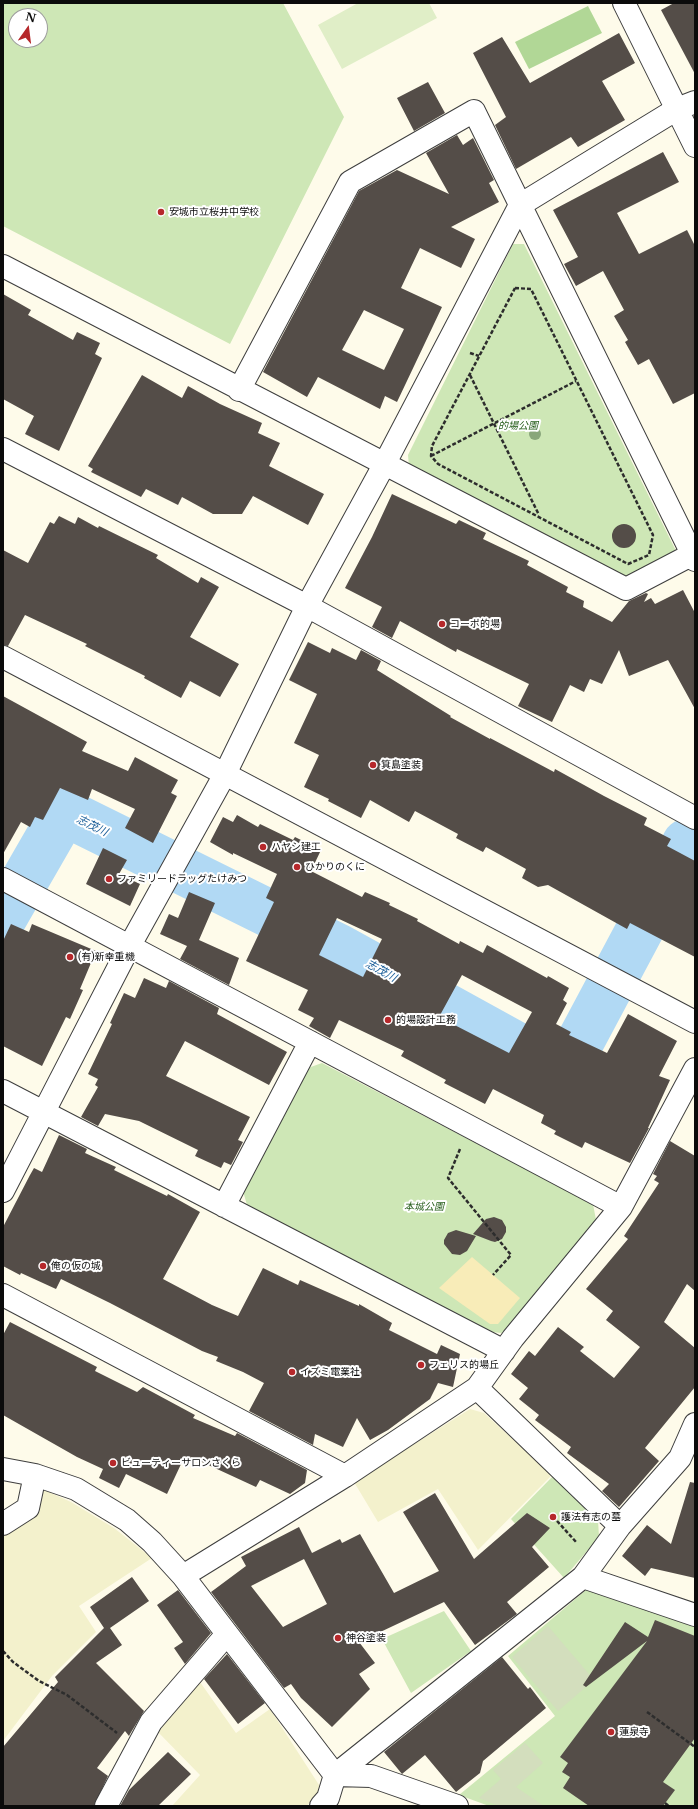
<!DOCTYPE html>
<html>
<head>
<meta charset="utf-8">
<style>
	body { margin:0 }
	#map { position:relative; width:698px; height:1809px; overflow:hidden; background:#fefbea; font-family:"Libre Baskerville",serif }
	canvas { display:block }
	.frame { position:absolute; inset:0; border:4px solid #0b0b0b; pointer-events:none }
	.north { position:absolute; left:8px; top:8px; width:40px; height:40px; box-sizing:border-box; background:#fff; border:1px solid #9d9d9d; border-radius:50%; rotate:14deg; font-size:11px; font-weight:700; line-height:16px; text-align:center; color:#0b0b0b }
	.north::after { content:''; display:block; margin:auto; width:14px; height:18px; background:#b6282b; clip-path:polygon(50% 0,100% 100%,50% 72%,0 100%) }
</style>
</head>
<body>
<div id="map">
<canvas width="698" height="1809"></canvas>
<div class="frame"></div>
<div class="north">N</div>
</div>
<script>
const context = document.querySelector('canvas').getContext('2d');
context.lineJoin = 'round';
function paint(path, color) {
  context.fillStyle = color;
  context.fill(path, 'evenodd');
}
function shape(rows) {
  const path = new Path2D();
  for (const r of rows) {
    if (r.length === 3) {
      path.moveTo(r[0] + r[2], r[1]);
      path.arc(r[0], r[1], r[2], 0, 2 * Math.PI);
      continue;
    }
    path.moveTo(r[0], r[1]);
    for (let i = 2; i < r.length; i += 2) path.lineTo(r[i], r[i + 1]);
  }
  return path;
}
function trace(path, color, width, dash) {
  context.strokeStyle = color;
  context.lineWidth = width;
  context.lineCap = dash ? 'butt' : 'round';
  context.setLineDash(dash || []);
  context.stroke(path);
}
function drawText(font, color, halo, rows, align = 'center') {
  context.font = font + ' "Libre Baskerville","Noto Sans JP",serif';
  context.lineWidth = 4;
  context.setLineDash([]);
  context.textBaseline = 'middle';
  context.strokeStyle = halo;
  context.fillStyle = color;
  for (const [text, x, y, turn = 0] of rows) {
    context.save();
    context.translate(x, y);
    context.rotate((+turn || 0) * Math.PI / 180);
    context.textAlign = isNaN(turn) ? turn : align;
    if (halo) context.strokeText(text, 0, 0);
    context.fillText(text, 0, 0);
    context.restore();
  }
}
const farmland = shape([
	[470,1409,484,1413,552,1475,478,1550,438,1489,378,1522,354,1482],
	[42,1489,71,1502,114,1528,152,1558,79,1606,96,1632,52,1676,3,1741,3,1536,35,1517],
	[200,1682,236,1733,270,1709,321,1788,307,1806,172,1806,200,1775,156,1730]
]);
const green = shape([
	[3,3,283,3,344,117,230,344,3,226],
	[16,16,40,16,40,40,16,40],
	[513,244,524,244,677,553,621,579,409,466,408,455],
	[322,1063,593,1204,596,1220,502,1333,491,1332,247,1205,243,1191,308,1068],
	[553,1476,598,1520,599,1537,564,1578,511,1519],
	[586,1590,616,1596,695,1625,695,1806,489,1806,459,1795,555,1716,508,1656],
	[444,1611,471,1651,411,1693,382,1639]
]);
const forest = shape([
	[588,6,602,33,529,69,515,42]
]);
const sand = shape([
	[472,1257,520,1298,498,1324,490,1324,439,1288]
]);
const cemetery = shape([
	[548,1626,594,1680,558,1711,512,1657],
	[525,1743,543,1763,516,1787,544,1806,499,1806,479,1798,501,1779,493,1770]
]);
const pitch = shape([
	[358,3,429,3,437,18,342,69,318,25]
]);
const river = shape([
	[3,918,64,812,339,948,564,1072,686,843,695,848]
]);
const building = shape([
	[674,3,695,3,695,74,661,10],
	[619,33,635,63,602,81,625,120,578,147,571,137,516,169,495,125,506,117,473,53,502,37,530,83],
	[428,82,445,113,414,131,397,98],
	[457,135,463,145,473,138,494,180,489,183,499,202,451,227,475,239,461,268,420,248,401,288,442,307,397,402,385,396,380,409,318,377,307,397,263,372,359,191,397,170,449,194,426,153],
	[364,310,404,329,384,370,342,350],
	[663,152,679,182,617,213,639,254,687,230,695,246,695,393,673,404,649,359,638,365,625,342,628,340,614,316,624,310,603,271,576,286,564,264,578,257,553,210],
	[3,294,31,310,28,315,73,340,77,332,100,343,95,354,102,358,59,451,25,434,34,416,3,399],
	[142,375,182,398,188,386,220,404,262,423,258,433,280,443,269,466,324,494,308,525,253,496,242,514,213,514,182,497,178,505,146,489,141,497,91,472,93,469,88,466],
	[392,494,456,524,459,520,486,533,483,539,529,561,527,565,568,587,566,592,584,601,583,607,612,622,629,601,646,593,648,594,644,602,651,598,655,604,683,590,695,613,695,709,668,660,629,676,619,650,602,684,590,679,584,692,570,685,552,722,518,706,529,684,457,649,456,652,400,621,392,638,372,627,382,607,345,588,372,537],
	[59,516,75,524,78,517,98,528,99,526,158,555,156,558,198,583,201,577,219,587,190,637,239,664,220,697,190,681,181,698,144,678,145,676,85,646,87,644,25,615,8,646,3,645,3,550,28,563,50,522,54,524],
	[624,536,12],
	[308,642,330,653,332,648,356,660,361,650,381,661,377,670,451,716,450,717,490,739,490,738,554,772,555,769,604,796,647,818,644,825,671,839,667,846,695,861,695,957,630,923,627,929,548,885,538,887,522,878,526,869,486,847,483,852,456,838,458,834,415,811,409,822,370,800,361,818,328,801,329,799,304,787,319,755,294,743,317,694,289,680],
	[3,696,87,742,82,751,128,771,135,757,178,780,171,793,177,796,153,843,125,828,135,809,92,789,88,800,60,788,43,820,35,817,30,827,21,822,3,854],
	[237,815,258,827,260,824,293,840,295,837,321,850,311,871,362,897,365,892,390,903,389,905,418,919,417,921,459,944,460,941,483,953,487,945,547,978,548,976,569,988,563,1000,567,1003,556,1024,571,1032,569,1035,607,1053,628,1014,677,1041,659,1076,670,1080,648,1128,649,1128,630,1163,585,1142,582,1148,554,1134,556,1131,541,1123,544,1115,493,1089,485,1104,444,1083,446,1080,401,1056,404,1051,339,1020,330,1038,309,1026,314,1018,298,1010,308,990,246,961,274,902,266,898,277,874,233,853,233,855,210,842,223,817,233,822],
	[337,918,382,939,363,977,319,955],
	[462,975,532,1012,509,1053,439,1017],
	[103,848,127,860,119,874,140,884,130,906,86,884],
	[189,892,215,903,199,940,239,958,229,985,180,959,187,946,160,934,169,914,178,918],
	[11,924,29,932,32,924,96,951,80,989,83,990,70,1019,66,1017,42,1066,3,1046,3,941],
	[144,978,166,988,169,981,219,1008,217,1014,287,1052,269,1085,185,1041,166,1076,250,1117,238,1140,243,1142,231,1165,224,1162,221,1168,195,1156,198,1150,139,1121,105,1114,98,1126,81,1117,98,1087,95,1085,98,1079,88,1074,112,1024,110,1023,124,993,135,998],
	[59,1135,87,1149,85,1153,116,1167,114,1170,167,1196,168,1194,200,1212,163,1279,212,1305,238,1316,263,1268,298,1285,300,1280,359,1306,359,1304,392,1323,389,1330,437,1354,441,1345,460,1354,453,1387,438,1383,430,1399,388,1430,370,1440,357,1418,343,1447,315,1434,313,1445,249,1411,264,1383,243,1372,216,1361,218,1357,202,1351,110,1303,61,1279,56,1289,21,1273,20,1275,3,1266,3,1227,30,1175,34,1168,42,1172],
	[670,1141,695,1156,695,1291,687,1284,664,1322,695,1348,695,1387,645,1448,659,1461,619,1507,602,1491,609,1484,567,1453,571,1447,535,1420,539,1415,519,1399,528,1388,511,1374,529,1351,535,1356,558,1327,584,1347,580,1351,614,1378,640,1347,606,1320,613,1311,586,1289,628,1239,624,1236,659,1183,654,1180,657,1176,653,1174],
	[494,1217,502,1220,506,1227,506,1232,502,1239,495,1242,491,1241,473,1234,486,1219],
	[456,1230,476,1236,467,1251,460,1255,452,1254,444,1244,444,1240,448,1233],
	[10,1322,97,1367,95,1371,137,1392,143,1387,195,1415,193,1418,235,1436,237,1433,307,1470,305,1483,290,1494,260,1480,256,1487,191,1457,187,1465,182,1462,167,1494,126,1474,119,1488,99,1478,103,1469,77,1457,3,1415,3,1335],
	[690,1482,695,1483,695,1578,651,1568,645,1576,622,1556,647,1525,671,1544],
	[435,1493,474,1559,527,1513,550,1528,532,1547,549,1567,507,1602,517,1614,475,1645,444,1602,359,1642,375,1663,359,1674,370,1689,332,1727,301,1698,291,1684,284,1688,211,1592,246,1566,241,1557,299,1527,312,1553,340,1539,342,1543,360,1534,394,1593,439,1571,403,1512],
	[304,1559,327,1604,283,1627,251,1586],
	[132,1577,149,1601,110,1628,122,1645,96,1663,144,1711,130,1734,129,1736,125,1731,97,1768,108,1776,94,1806,3,1806,3,1747,58,1682,55,1677,104,1628,90,1607],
	[178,1590,211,1633,185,1664,174,1648,183,1642,157,1605],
	[655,1620,695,1636,695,1738,663,1782,675,1790,663,1806,589,1806,563,1788,570,1777,562,1772,568,1763,560,1757,647,1641,586,1687,583,1685,625,1622,648,1637],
	[227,1654,265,1703,238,1724,204,1679],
	[502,1657,528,1689,530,1687,546,1708,483,1761,480,1773,456,1792,425,1755,402,1774,384,1752],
	[168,1752,191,1774,158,1806,120,1806,129,1790]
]);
const path = shape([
	[515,288,531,289,653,535,649,555,628,564,438,464,431,456,432,446,515,288],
	[470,353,479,356],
	[470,375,539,515],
	[431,456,576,381],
	[460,1149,448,1178,511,1255,493,1275],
	[557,1521,577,1543],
	[3,1651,13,1662,39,1681,67,1695,117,1733],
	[647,1712,695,1747],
	[665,1803,669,1806]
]);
const minor = shape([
	[624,3,695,146],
	[3,266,626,589,695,553],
	[239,390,350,182,474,111,695,560],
	[3,449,307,606,695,818],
	[3,879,621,1207],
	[3,1091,504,1351],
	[3,1191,129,947,225,774,307,606,384,465,520,205,677,109,695,102],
	[224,1206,310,1042],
	[3,1295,345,1476],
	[477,1388,620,1526],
	[3,1469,35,1475,76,1489,127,1520,152,1542,183,1576,335,1775,371,1776,457,1806],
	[3,1524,28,1508,35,1475],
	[183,1576,345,1476,477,1388,513,1338,621,1207,695,1069],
	[583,1577,695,1615],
	[106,1806,151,1722,227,1634],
	[321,1806,328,1798,335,1775,583,1577,620,1526,680,1458,695,1424]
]);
const tertiary = shape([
	[3,657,695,1022]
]);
const trees = [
	[535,434]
];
const markers = [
	[161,212,4,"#b6282b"],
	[442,624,4,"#b6282b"],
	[373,765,4,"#b6282b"],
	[263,847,4,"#b6282b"],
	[297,867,4,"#b6282b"],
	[109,879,4,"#b6282b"],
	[70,957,4,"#b6282b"],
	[388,1020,4,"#b6282b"],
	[43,1266,4,"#b6282b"],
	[421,1365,4,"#b6282b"],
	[292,1372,4,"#b6282b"],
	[113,1463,4,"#b6282b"],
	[553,1517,4,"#b6282b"],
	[338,1638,4,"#b6282b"],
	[611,1732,4,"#b6282b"]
];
const poiNames = [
	["安城市立桜井中学校",169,212],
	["コーポ的場",450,624],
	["箕島塗装",381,765],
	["ハヤシ建工",271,847],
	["ひかりのくに",305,867],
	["ファミリードラッグたけみつ",117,879],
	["(有)新幸重機",78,957],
	["的場設計工務",396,1020],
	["俺の仮の城",51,1266],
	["フェリス的場丘",429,1365],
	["イズミ電業社",300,1372],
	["ビューティーサロンさくら",121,1463],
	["護法有志の墓",561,1517],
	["神谷塗装",346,1638],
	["蓮泉寺",619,1732]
];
const parkNames = [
	["的場公園",518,426],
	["本城公園",424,1207]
];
const waterNames = [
	["志茂川",92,826,26],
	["志茂川",381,971,29]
];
paint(farmland, '#f3f1cc');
paint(green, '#cee7b6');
paint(forest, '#b1d796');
paint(sand, '#f8ecb8');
paint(cemetery, '#d3debd');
paint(pitch, '#e0eec7');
trace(river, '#b1d9f4', 48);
paint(building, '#544d48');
trace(minor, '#3e3e3e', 24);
trace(tertiary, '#3e3e3e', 24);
trace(path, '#2d2d2d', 2.5, [4, 2]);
trace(minor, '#fff', 22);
trace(tertiary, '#fff', 22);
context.fillStyle = '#89a67a';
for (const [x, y] of trees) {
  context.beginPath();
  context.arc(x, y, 6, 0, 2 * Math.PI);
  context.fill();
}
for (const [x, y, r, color] of markers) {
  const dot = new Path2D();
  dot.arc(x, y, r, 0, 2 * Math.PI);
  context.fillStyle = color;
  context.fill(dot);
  trace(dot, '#fff', 1.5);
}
drawText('10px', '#0b0b0b', '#fff', poiNames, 'left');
drawText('italic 10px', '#2a601e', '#fff', parkNames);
drawText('italic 11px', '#195d98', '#fff', waterNames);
</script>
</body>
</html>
